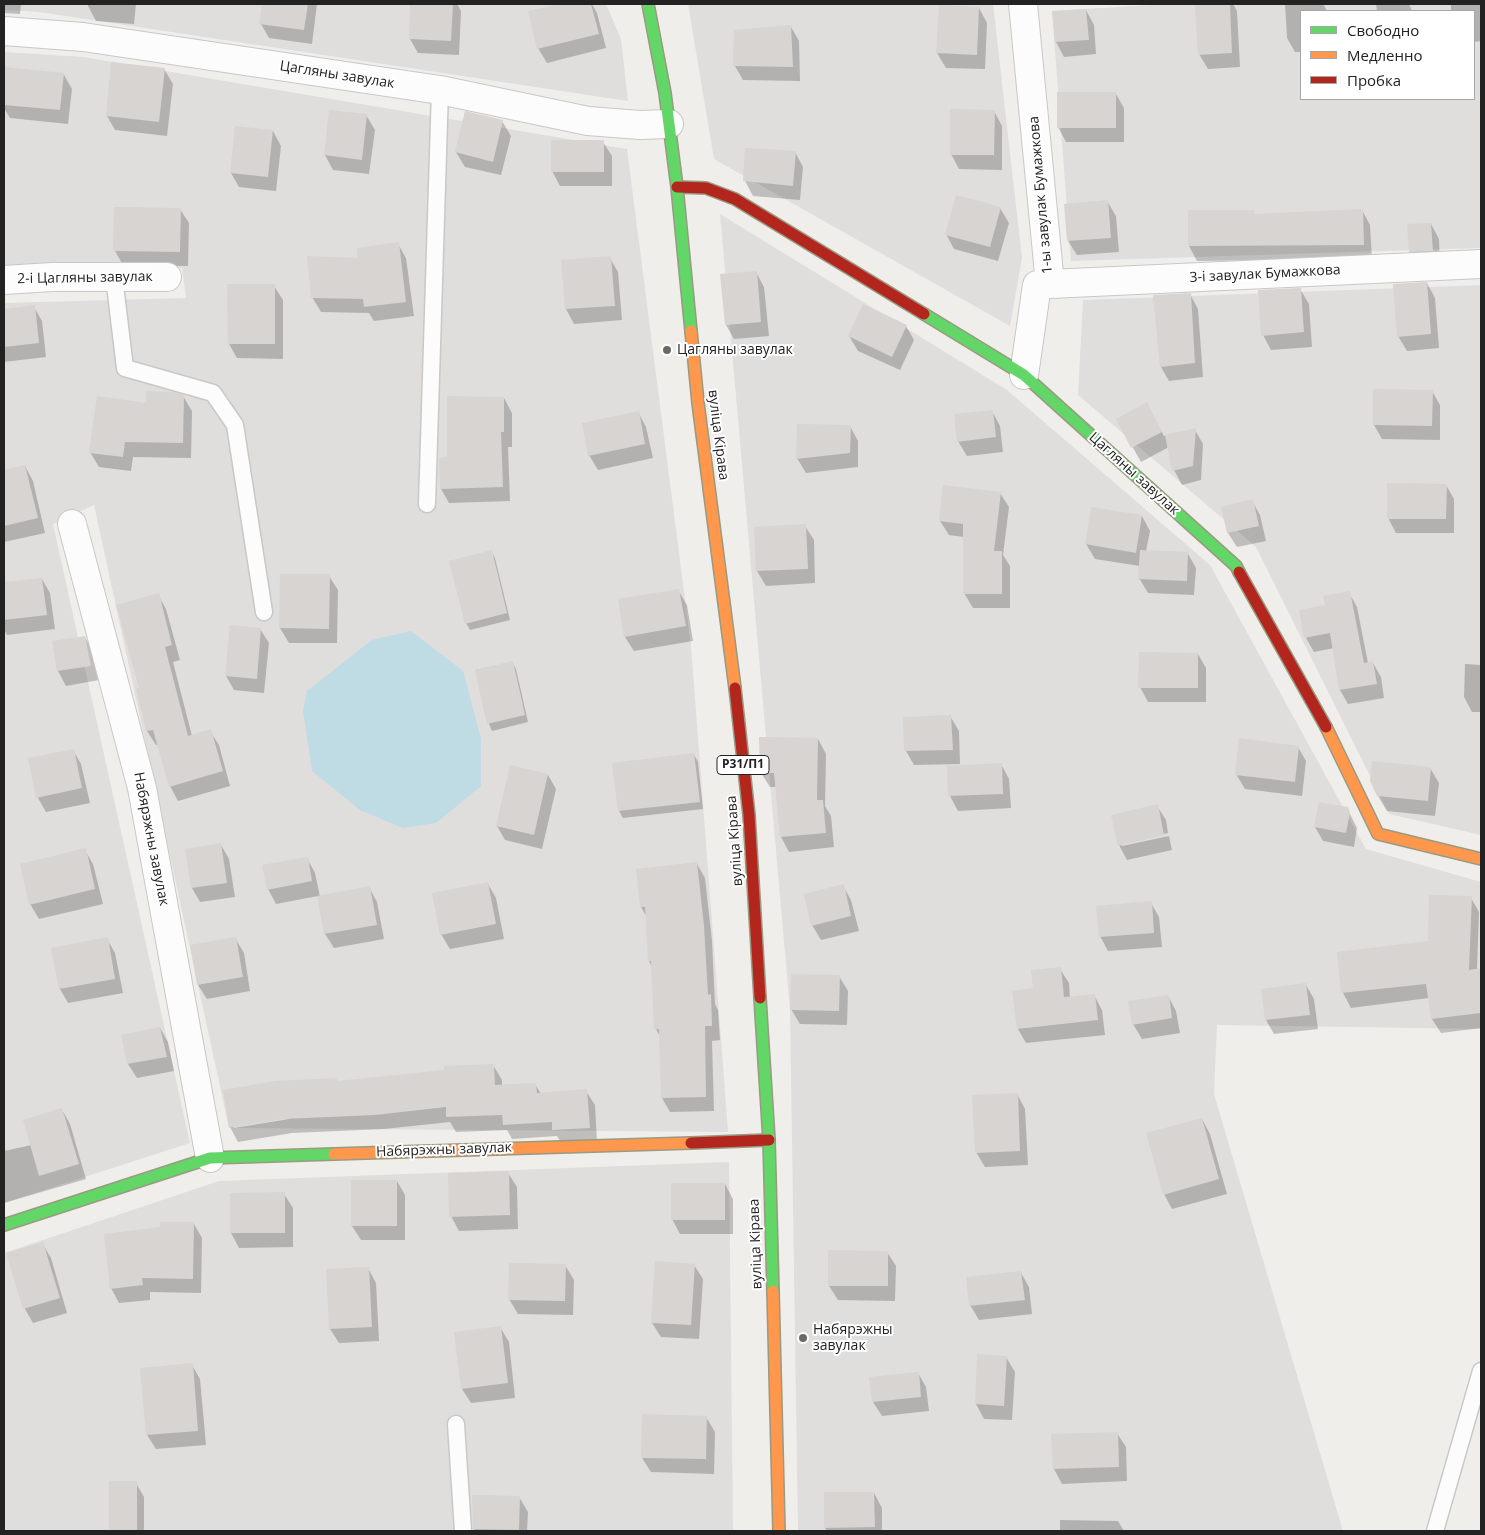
<!DOCTYPE html>
<html>
<head>
<meta charset="utf-8">
<style>
	body { margin:0 }
	#map { position:relative; width:1485px; height:1535px; overflow:hidden; background:#f0eeeb; font-family:"Open Sans",sans-serif }
	canvas { display:block }
	.frame { position:absolute; inset:0; border:5px solid #222; pointer-events:none }
	.legend { position:absolute; left:1300px; top:10px; width:175px; height:90px; box-sizing:border-box; background:#fff; border:1px solid #a7a7a7; margin:0; padding:6px 9px; list-style:none; font-size:15px; color:#222 }
	.legend li { display:flex; align-items:center; gap:10px; height:25px }
	.legend b { width:25px; border:1px solid #a7a7a7 }
</style>
</head>
<body>
<div id="map">
<canvas width="1485" height="1535"></canvas>
<div class="frame"></div>
<ul class="legend">
<li><b style="height:6px;background:#63d668"></b>Свободно</li>
<li><b style="height:6px;background:#ff974d"></b>Медленно</li>
<li><b style="height:6px;background:#b3261e"></b>Пробка</li>
</ul>
</div>
<script>
const context = document.querySelector('canvas').getContext('2d');
context.lineJoin = 'round';
function paint(path, color) {
  context.fillStyle = color;
  context.fill(path, 'evenodd');
}
function shape(rows) {
  const path = new Path2D();
  for (const r of rows) {
    path.moveTo(r[0], r[1]);
    for (let i = 2; i < r.length; i += 2) path.lineTo(r[i], r[i + 1]);
  }
  return path;
}
function trace(path, color, width, dash) {
  context.strokeStyle = color;
  context.lineWidth = width;
  context.lineCap = dash ? 'butt' : 'round';
  context.setLineDash(dash || []);
  context.stroke(path);
}
function drawText(font, color, halo, rows, align = 'center') {
  context.font = font + ' "Open Sans",sans-serif';
  context.lineWidth = 4;
  context.setLineDash([]);
  context.textBaseline = 'middle';
  context.strokeStyle = halo;
  context.fillStyle = color;
  for (const [text, x, y, turn = 0] of rows) {
    context.save();
    context.translate(x, y);
    context.rotate((+turn || 0) * Math.PI / 180);
    context.textAlign = isNaN(turn) ? turn : align;
    if (halo) context.strokeText(text, 0, 0);
    context.fillText(text, 0, 0);
    context.restore();
  }
}
const residential = shape([
	[4,4,606,4,621,39,628,101,39,12,4,10],
	[688,4,993,4,1022,258,1010,326,714,159],
	[1167,4,1481,4,1481,248,1071,261,1052,11],
	[1301,11,1474,11,1474,99,1301,99],
	[4,52,83,57,627,149,691,646,728,1132,229,1128,94,505,53,524,190,1143,4,1203,4,303,186,298,182,268,4,269],
	[720,214,1007,390,1210,565,1366,849,1481,882,1481,1029,1217,1025,1214,1094,1343,1531,798,1531,790,1010],
	[1481,285,1481,835,1389,814,1256,547,1078,395,1083,300],
	[729,1162,733,1531,4,1531,4,1253,219,1181]
]);
const water = shape([
	[411,631,463,671,481,739,481,786,436,823,403,828,360,810,312,771,303,711,307,691,372,640]
]);
const shadow = shape([
	[4,4,21,4,20,14,4,13],
	[88,4,136,4,134,24,96,21,88,6],
	[263,4,317,4,312,44,269,38,261,24],
	[412,4,457,4,461,11,459,55,418,53,410,39],
	[565,4,592,4,597,13,606,48,547,63,538,48,530,12],
	[1197,4,1233,4,1237,11,1240,67,1208,69,1199,54],
	[1285,4,1323,4,1327,11,1301,11,1301,52,1295,52,1287,38],
	[1376,4,1409,4,1412,11,1377,11],
	[1451,4,1481,4,1481,41,1474,42,1474,11,1451,11],
	[979,8,987,23,985,69,946,68,937,53],
	[1086,10,1094,25,1096,54,1064,57,1056,42,1054,12],
	[791,27,799,41,800,81,743,80,735,66],
	[5,69,64,75,72,89,68,124,10,118,4,108],
	[164,69,173,84,167,136,115,130,107,116],
	[1116,94,1124,108,1124,142,1066,142,1058,127],
	[994,111,1002,126,1002,170,959,169,951,154],
	[366,115,375,130,369,174,333,170,325,155],
	[502,121,511,136,501,175,465,167,456,152],
	[273,131,281,146,276,191,239,187,231,173],
	[603,142,612,156,612,186,560,186,552,171],
	[795,152,803,167,800,200,753,196,745,181],
	[1107,201,1116,216,1119,252,1077,255,1068,241],
	[1000,208,1009,223,998,261,954,249,946,234],
	[180,209,189,223,188,266,123,265,115,251],
	[1362,210,1370,225,1372,259,1197,261,1189,246,1189,212,1253,211,1255,215],
	[1431,224,1439,239,1440,265,1418,266,1410,251],
	[398,244,406,258,414,316,374,321,369,313,321,312,312,297,360,259],
	[610,258,618,272,622,320,574,324,566,309,562,261],
	[756,272,764,287,769,336,734,339,726,325],
	[1427,283,1435,298,1439,348,1407,351,1398,336],
	[274,286,283,300,283,359,237,358,229,344],
	[1300,289,1309,304,1312,347,1271,350,1263,335],
	[1190,294,1198,309,1203,377,1169,381,1161,367],
	[34,307,42,321,46,357,4,362,4,310],
	[906,326,914,340,900,370,858,351,849,336],
	[1432,391,1440,405,1440,440,1382,439,1374,425],
	[183,396,192,411,191,458,133,457,131,471,99,467,90,452,147,404],
	[504,398,512,413,512,447,508,447,510,501,449,503,441,489,448,458],
	[992,411,1000,426,1003,452,967,456,958,441],
	[638,412,646,427,653,458,598,470,589,455],
	[1154,418,1164,436,1195,430,1203,444,1201,480,1182,485,1174,470,1169,447,1141,462,1117,419],
	[850,426,858,441,858,467,806,473,797,458],
	[25,466,33,481,45,533,4,542,4,471],
	[1446,485,1454,499,1454,533,1396,533,1388,518],
	[1000,493,1009,507,1003,555,1010,566,1010,608,973,608,964,593,964,537,949,535,940,521],
	[1252,501,1260,515,1266,541,1237,547,1228,533,1223,508],
	[1142,516,1150,531,1146,551,1188,554,1196,568,1194,595,1148,593,1139,578,1140,566,1095,559,1086,544],
	[805,526,814,540,815,583,766,586,757,571,755,528],
	[491,551,495,558,510,620,470,630,466,623],
	[281,575,329,576,338,590,337,643,289,643,280,628],
	[42,579,50,593,55,629,7,635,4,629,4,584],
	[678,590,687,605,693,641,634,651,625,637],
	[1349,593,1357,607,1368,663,1373,663,1381,677,1384,698,1348,704,1340,690,1334,648,1314,652,1306,638,1326,606],
	[158,595,166,609,180,660,173,662,192,736,210,731,219,745,230,786,178,801,170,786,158,745,156,745,147,731,137,690,140,689],
	[260,629,269,643,264,693,234,690,226,676],
	[85,637,93,652,99,680,66,686,58,671,54,642],
	[1198,654,1206,668,1206,702,1148,702,1140,687],
	[512,662,516,669,528,722,492,731,489,724,476,670],
	[1465,664,1481,665,1481,712,1472,712,1464,697],
	[950,716,959,731,960,764,914,765,906,751],
	[818,739,826,754,825,806,831,816,834,847,789,852,781,837,776,787,770,787,761,773],
	[1298,747,1306,761,1302,796,1245,789,1236,774],
	[73,750,81,764,90,803,46,812,38,798,29,759],
	[694,755,698,762,703,809,623,818,619,811],
	[1001,764,1009,779,1011,808,958,811,950,796,948,767],
	[1430,768,1439,783,1435,816,1387,811,1378,796],
	[548,775,556,789,542,849,505,840,497,826],
	[1157,806,1166,820,1168,833,1122,843,1122,846,1169,836,1172,850,1127,860,1119,845],
	[1347,808,1357,828,1354,847,1323,841,1315,827],
	[221,845,229,859,235,897,200,902,192,888],
	[85,850,93,864,103,904,39,919,30,904],
	[307,858,315,873,320,897,369,887,377,902,384,939,334,948,325,934,318,896,276,904,268,889],
	[697,864,705,878,712,941,715,1004,718,1010,720,1040,712,1041,714,1111,670,1112,662,1098,661,1038,656,1029,652,967,649,961,646,916,641,907],
	[488,884,496,898,504,939,450,949,441,934],
	[843,886,851,900,859,931,821,940,812,925],
	[1471,898,1479,912,1477,970,1481,969,1481,1028,1441,1033,1432,1019,1429,998,1351,1008,1343,993,1338,953,1429,942],
	[1151,903,1159,917,1162,947,1108,951,1100,936],
	[235,938,244,953,250,991,207,999,198,985],
	[107,939,115,953,123,993,68,1003,60,989,53,949],
	[1060,969,1069,983,1070,998,1094,995,1102,1010,1105,1035,1026,1043,1018,1029],
	[839,976,848,991,847,1025,800,1024,791,1009],
	[1306,985,1314,999,1318,1029,1274,1034,1266,1020],
	[1168,996,1176,1011,1180,1033,1142,1039,1133,1024],
	[160,1028,168,1042,174,1071,137,1078,128,1064,123,1036],
	[493,1065,502,1080,502,1086,535,1084,541,1094,586,1091,595,1105,597,1142,562,1144,557,1136,512,1139,507,1130,456,1132,450,1122,384,1129,292,1133,238,1142,230,1127,224,1091,276,1082,336,1079,338,1082,446,1071,446,1067],
	[289,1117,289,1119,234,1128,234,1126],
	[1017,1094,1025,1109,1028,1165,985,1167,976,1152],
	[62,1110,70,1124,86,1179,4,1203,4,1151,32,1145],
	[1202,1119,1210,1134,1227,1194,1172,1209,1164,1194],
	[508,1173,517,1187,518,1229,459,1231,451,1216],
	[397,1181,405,1195,405,1240,361,1240,352,1226],
	[725,1184,733,1199,733,1234,680,1234,672,1219],
	[231,1194,284,1194,293,1208,293,1247,239,1248,231,1233],
	[194,1224,202,1238,201,1293,150,1292,150,1300,119,1303,111,1288],
	[42,1243,51,1258,67,1313,33,1323,25,1309,8,1254],
	[887,1252,896,1266,895,1301,838,1300,829,1286],
	[565,1265,574,1280,573,1315,518,1314,509,1299],
	[694,1265,703,1279,699,1339,661,1337,652,1323],
	[368,1268,376,1283,379,1341,339,1343,330,1329],
	[1021,1273,1029,1287,1032,1314,979,1320,970,1305],
	[500,1327,509,1342,515,1398,471,1403,462,1389],
	[978,1356,1006,1357,1015,1372,1012,1420,984,1419,976,1404],
	[192,1365,200,1379,206,1445,156,1449,147,1435],
	[918,1373,926,1387,929,1411,882,1416,873,1402],
	[706,1417,715,1432,714,1474,651,1472,642,1458],
	[1117,1433,1126,1447,1127,1481,1062,1484,1054,1469,1053,1435],
	[111,1482,136,1483,144,1497,144,1531,111,1531],
	[874,1493,882,1508,882,1531,827,1531,825,1528],
	[519,1497,528,1512,527,1531,475,1531,474,1529],
	[1060,1520,1118,1521,1124,1531,1060,1531]
]);
const building = shape([
	[262,4,308,4,304,30,259,24],
	[410,4,453,4,451,41,409,39],
	[560,4,591,4,599,34,537,49,528,11],
	[1195,4,1230,4,1232,53,1198,55],
	[939,5,979,7,977,55,936,53],
	[1086,9,1089,40,1055,42,1052,11],
	[791,25,793,67,733,66,734,30],
	[111,62,165,68,159,122,106,116],
	[4,67,64,73,60,110,4,105],
	[1057,92,1116,92,1116,128,1057,128],
	[950,109,995,110,994,155,950,155],
	[329,110,367,114,362,160,324,155],
	[465,111,503,120,493,162,455,152],
	[235,126,273,130,268,177,230,173],
	[551,140,604,140,604,172,551,172],
	[745,148,796,151,793,186,743,181],
	[956,195,1001,207,990,247,945,235],
	[1108,200,1111,238,1067,241,1064,204],
	[114,207,181,208,180,252,113,251],
	[1363,209,1364,245,1188,246,1188,210,1254,210,1254,214],
	[1431,223,1433,251,1409,252,1407,224],
	[399,242,406,302,364,307,363,299,311,298,307,256,358,258,357,248],
	[611,256,615,306,565,309,561,260],
	[757,271,761,322,725,325,720,274],
	[1427,282,1431,334,1397,337,1393,284],
	[227,284,275,284,275,344,228,344],
	[1301,288,1304,332,1261,336,1258,290],
	[1191,293,1195,363,1160,367,1153,295],
	[863,304,907,325,892,357,848,336],
	[35,305,39,343,4,347,4,309],
	[1373,389,1433,390,1432,426,1373,425],
	[146,391,172,392,184,395,183,443,125,442,123,457,89,453,97,396,146,403],
	[447,396,504,397,504,432,501,432,503,487,440,489,439,458,447,457],
	[1147,402,1162,432,1131,448,1116,419],
	[993,410,996,437,957,442,954,414],
	[639,411,645,444,588,456,582,423],
	[797,424,851,425,850,453,796,459],
	[1196,428,1193,466,1172,471,1165,435],
	[25,465,38,518,4,526,4,470],
	[1387,483,1447,484,1446,519,1387,519],
	[943,485,1001,492,994,551,1002,551,1002,594,963,594,963,524,939,521],
	[1253,499,1259,526,1227,533,1221,507],
	[1091,507,1142,515,1136,553,1085,544],
	[806,524,808,569,756,571,754,527],
	[492,550,507,613,465,624,449,561],
	[1140,550,1188,552,1187,581,1138,579],
	[280,574,330,574,329,629,279,628],
	[42,578,47,615,4,620,4,582],
	[679,589,686,626,624,637,618,599],
	[1350,591,1364,663,1373,661,1377,684,1339,690,1330,633,1304,638,1299,610,1325,605,1323,596],
	[159,593,172,645,165,647,188,736,211,729,223,771,169,787,153,730,146,731,136,689,139,688,116,605],
	[230,625,261,628,257,679,225,676],
	[85,636,91,666,57,671,52,641],
	[1139,652,1198,653,1198,688,1138,688],
	[513,661,525,715,487,724,475,670],
	[951,715,953,750,904,751,903,717],
	[759,737,818,738,817,800,823,800,826,833,780,837,774,773,760,773],
	[1239,738,1299,746,1295,782,1235,775],
	[74,749,82,788,36,798,28,758],
	[694,753,700,802,618,811,612,763],
	[1372,761,1431,767,1428,801,1377,796,1370,781],
	[1002,763,1003,794,948,796,947,766],
	[510,765,548,774,534,835,496,826],
	[1319,802,1348,807,1350,812,1346,833,1314,827],
	[1158,804,1164,835,1118,846,1111,815],
	[221,843,227,883,191,888,185,849],
	[86,848,95,889,29,905,20,864],
	[308,857,312,881,267,890,262,865],
	[697,862,704,926,708,995,711,994,712,1026,705,1026,706,1097,661,1098,659,1029,654,1029,651,961,648,961,645,907,640,907,636,869],
	[488,882,496,924,440,935,432,893],
	[844,884,851,916,811,926,804,894],
	[370,886,377,925,324,934,317,896],
	[1429,895,1472,896,1469,970,1481,968,1481,1013,1431,1019,1426,984,1341,993,1337,952,1428,941],
	[1152,901,1154,933,1099,937,1096,906],
	[108,937,115,979,59,989,51,948],
	[236,937,243,977,197,985,190,945],
	[1061,967,1064,997,1095,994,1098,1020,1017,1029,1012,991,1033,988,1031,970],
	[791,974,840,975,839,1011,790,1010],
	[1306,983,1310,1015,1265,1020,1261,989],
	[1169,995,1172,1018,1132,1025,1128,1001],
	[160,1027,167,1057,127,1064,121,1035],
	[494,1064,495,1085,536,1083,537,1093,587,1089,590,1128,552,1130,552,1122,503,1125,502,1115,446,1117,446,1107,375,1115,283,1119,229,1128,223,1090,276,1081,336,1078,337,1081,444,1070,444,1066],
	[1018,1093,1020,1151,975,1153,972,1095],
	[62,1108,79,1164,39,1176,23,1120],
	[1202,1118,1219,1179,1163,1195,1146,1133],
	[509,1171,510,1215,449,1217,448,1173],
	[351,1180,397,1180,397,1226,351,1226],
	[671,1183,725,1183,725,1220,671,1220],
	[285,1192,285,1233,230,1233,230,1193],
	[160,1222,194,1222,193,1279,142,1278,143,1285,110,1289,104,1234,160,1227],
	[43,1242,60,1298,23,1309,6,1253],
	[828,1250,888,1251,888,1286,828,1286],
	[655,1261,695,1264,691,1325,651,1323],
	[509,1263,566,1264,565,1301,508,1300],
	[369,1267,372,1327,329,1329,326,1269],
	[1021,1271,1025,1300,969,1306,966,1277],
	[501,1326,508,1383,461,1389,454,1332],
	[977,1354,1007,1356,1004,1406,975,1404],
	[193,1363,198,1431,146,1435,140,1368],
	[919,1372,921,1397,872,1402,869,1377],
	[642,1414,707,1416,706,1459,641,1458],
	[1118,1432,1119,1467,1053,1469,1051,1434],
	[109,1481,137,1481,137,1531,109,1531],
	[824,1492,874,1492,875,1527,824,1528],
	[472,1495,520,1496,519,1530,473,1529]
]);
const lane = shape([
	[114,277,125,368,213,393,235,425,264,612],
	[427,504,440,90],
	[456,1424,463,1531],
	[1435,1531,1481,1371]
]);
const street = shape([
	[1023,4,1050,284,1037,285,1024,375],
	[4,31,83,37,440,90,588,121,640,125,669,124],
	[4,280,52,277,167,277],
	[1050,284,1481,264],
	[72,524,142,788,210,1158]
]);
const fast = shape([
	[648,4,665,93,677,187,691,331],
	[924,314,1024,375,1236,566,1239,572],
	[760,998,769,1140,773,1291],
	[4,1225,210,1158,334,1154]
]);
const slow = shape([
	[691,331,698,403,735,688],
	[1326,727,1378,834,1481,859],
	[334,1154,691,1143],
	[773,1291,779,1531]
]);
const jam = shape([
	[677,187,706,188,735,199,924,314],
	[1239,572,1326,727],
	[735,688,749,815,760,998],
	[691,1143,769,1140]
]);
const markers = [
	[667,350,5,"#6a6968"],
	[803,1338,5,"#6a6968"]
];
const shields = [
	[743,765,52]
];
const shieldNames = [
	["Р31/П1",743,765]
];
const streetNames = [
	["Цагляны завулак",337,75,9],
	["1-ы завулак Бумажкова",1041,195,-95],
	["3-і завулак Бумажкова",1265,274,-3],
	["2-і Цагляны завулак",85,278,-1],
	["вуліца Кірава",718,435,83],
	["Цагляны завулак",1134,474,42],
	["Набярэжны завулак",151,839,79],
	["вуліца Кірава",735,841,-94],
	["Набярэжны завулак",444,1150,-2],
	["вуліца Кірава",756,1244,-92]
];
const poiNames = [
	["Цагляны завулак",677,350],
	["Набярэжны",813,1330],
	["завулак",813,1346]
];
paint(residential, '#dfdedc');
paint(water, '#bfdbe3');
paint(shadow, '#0003');
paint(building, '#d7d4d2');
trace(lane, '#c9c8c7', 19);
trace(street, '#c9c8c7', 30);
trace(fast, '#999a82', 14);
trace(slow, '#999a82', 14);
trace(jam, '#999a82', 14);
trace(lane, '#fdfcfc', 16);
trace(street, '#fdfcfc', 28);
trace(fast, '#63d668', 11);
trace(slow, '#ff974d', 11);
trace(jam, '#b3261e', 11);
for (const [x, y, r, color] of markers) {
  const dot = new Path2D();
  dot.arc(x, y, r, 0, 2 * Math.PI);
  context.fillStyle = color;
  context.fill(dot);
  trace(dot, '#fff', 2);
}
for (const [x, y, w] of shields) {
  const box = new Path2D();
  box.roundRect(x - w / 2, y - 9.5, w, 19, 4);
  context.fillStyle = '#fff';
  context.fill(box);
  trace(box, '#222', 1);
}
drawText('bold 12px', '#222', null, shieldNames);
drawText('14px', '#222', '#fff', streetNames);
drawText('14px', '#222', '#fff', poiNames, 'left');
</script>
</body>
</html>
